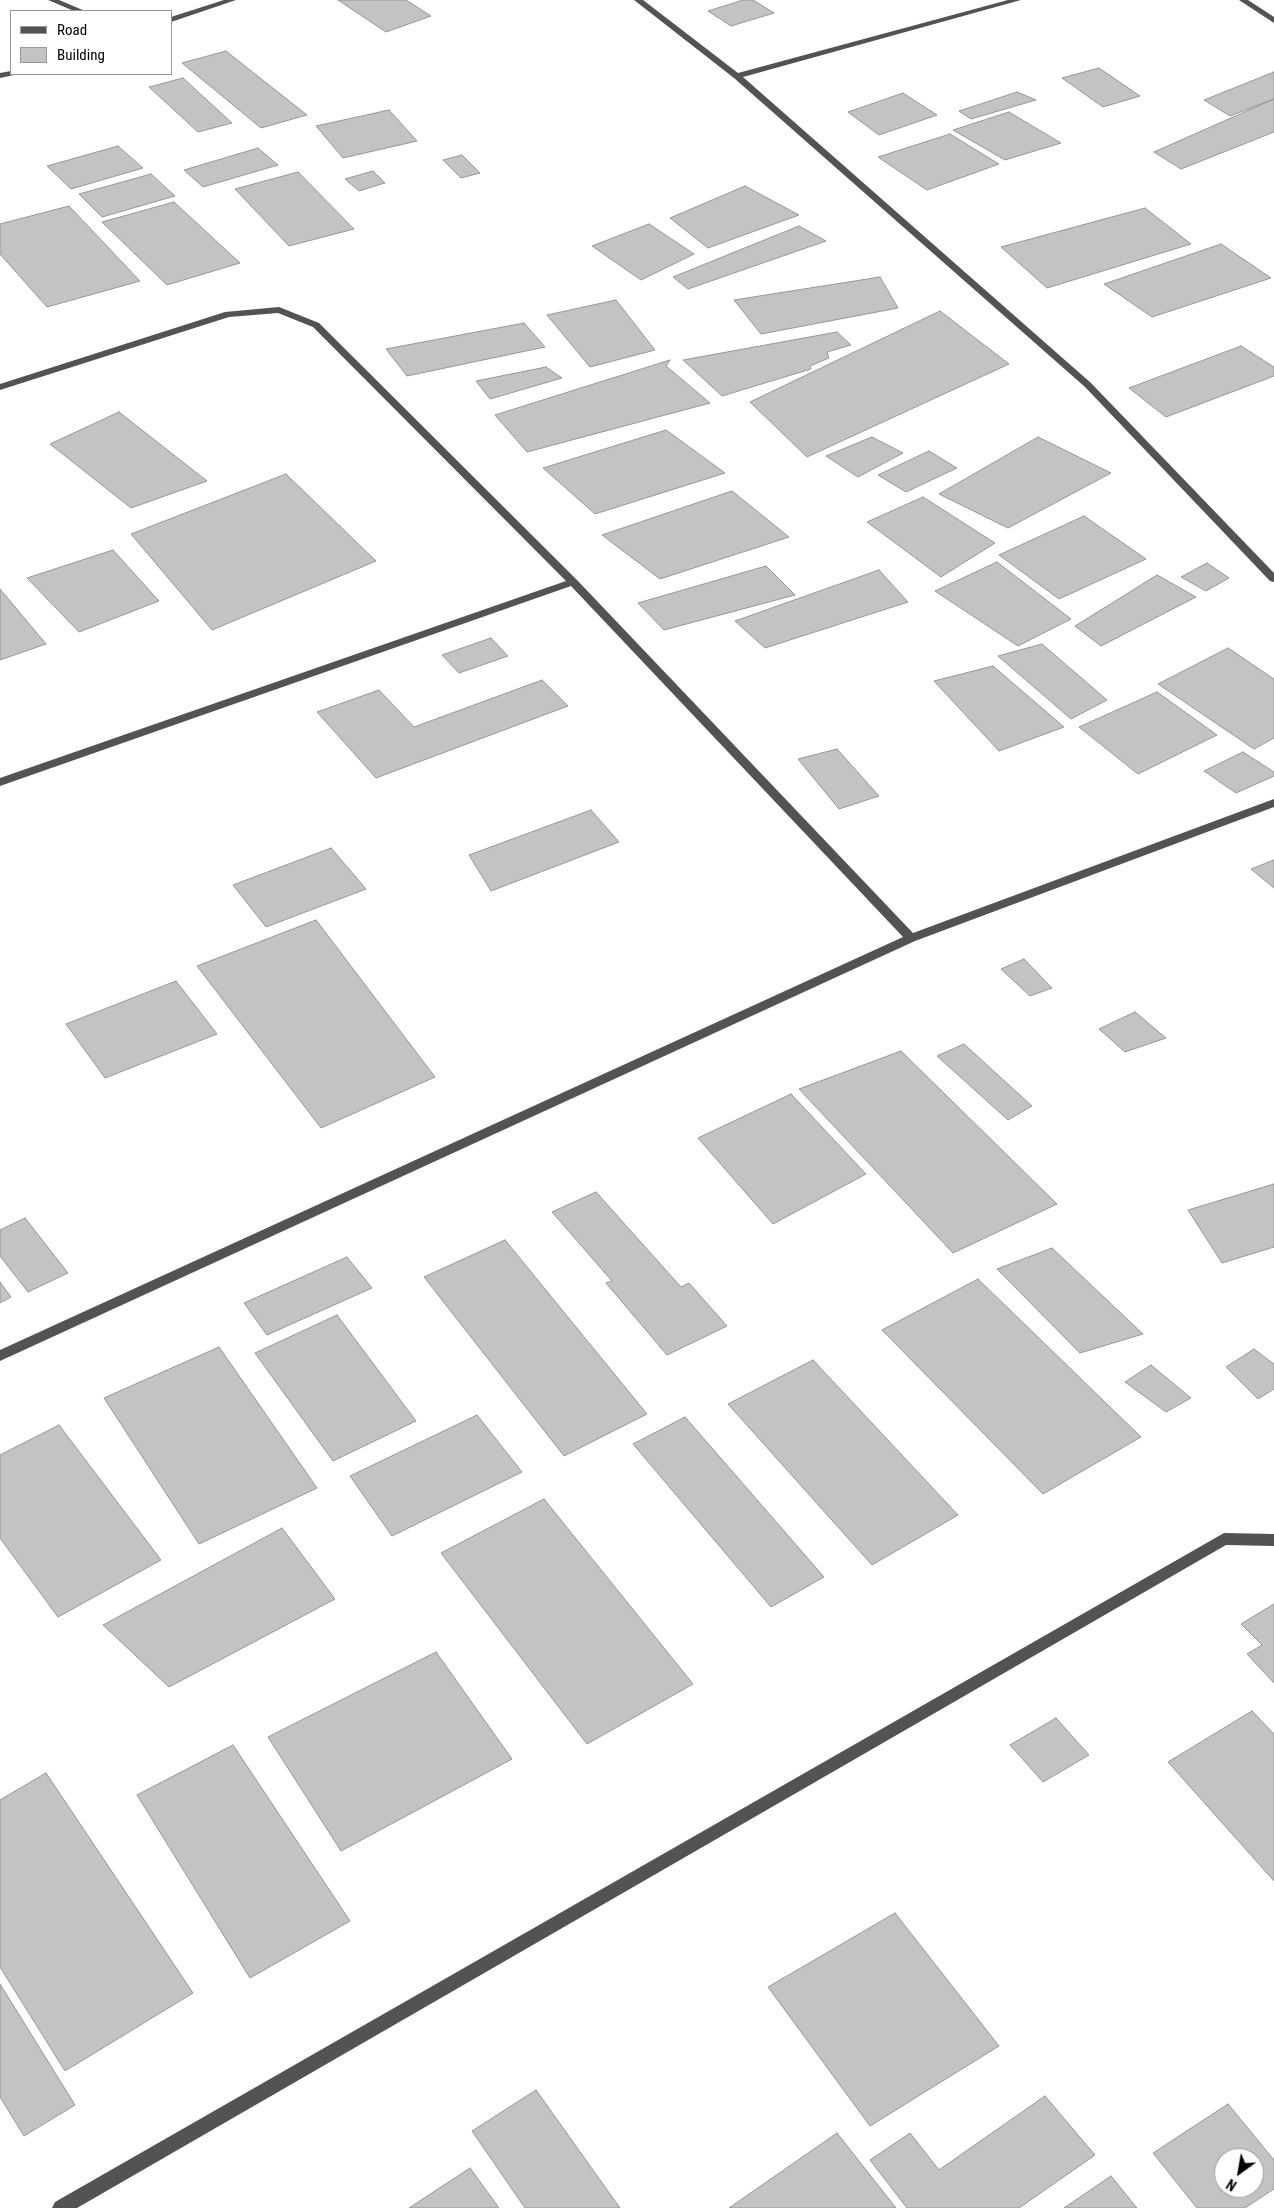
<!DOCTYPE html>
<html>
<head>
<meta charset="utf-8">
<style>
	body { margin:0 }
	#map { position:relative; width:1274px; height:2208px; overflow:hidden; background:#fff; font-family:"Roboto Condensed",sans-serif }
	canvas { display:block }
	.legend { position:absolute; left:10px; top:10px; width:162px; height:65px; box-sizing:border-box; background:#fff; border:1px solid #999; margin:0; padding:6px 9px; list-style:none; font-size:15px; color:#000 }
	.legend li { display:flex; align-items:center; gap:10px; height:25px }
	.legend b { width:25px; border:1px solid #999 }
	.north { position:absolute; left:1214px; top:2148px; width:50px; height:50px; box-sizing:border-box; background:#fff; border:1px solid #999; border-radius:50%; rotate:212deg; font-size:14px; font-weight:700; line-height:20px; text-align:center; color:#000 }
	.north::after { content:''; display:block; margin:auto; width:18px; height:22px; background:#000; clip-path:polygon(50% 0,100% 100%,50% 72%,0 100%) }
</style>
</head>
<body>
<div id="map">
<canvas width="1274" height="2208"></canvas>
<ul class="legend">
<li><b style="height:6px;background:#535353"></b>Road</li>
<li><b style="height:14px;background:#c3c3c3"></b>Building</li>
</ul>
<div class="north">N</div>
</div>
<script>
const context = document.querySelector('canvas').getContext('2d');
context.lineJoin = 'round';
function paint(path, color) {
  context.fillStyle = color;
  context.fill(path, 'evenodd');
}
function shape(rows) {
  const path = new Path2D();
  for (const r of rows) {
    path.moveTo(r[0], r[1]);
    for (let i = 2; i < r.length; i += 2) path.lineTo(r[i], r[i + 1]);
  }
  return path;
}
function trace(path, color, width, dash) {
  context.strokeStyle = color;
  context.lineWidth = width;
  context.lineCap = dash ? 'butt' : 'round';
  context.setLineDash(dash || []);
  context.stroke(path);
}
const building = shape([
	[338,0,406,0,431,16,386,32,338,0],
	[743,0,753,0,774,13,731,26,708,11,743,0],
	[226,51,307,115,261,128,182,63,226,51],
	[1099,68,1140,96,1103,107,1062,78,1099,68],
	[1274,72,1274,99,1230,116,1204,100,1274,72],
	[183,78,232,123,198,132,149,87,183,78],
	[1017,92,1036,100,971,119,959,111,1017,92],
	[903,93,937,115,879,135,848,112,903,93],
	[1274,99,1274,132,1181,169,1154,152,1274,99],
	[389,110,417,141,343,158,316,126,389,110],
	[1009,112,1061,143,1005,160,953,130,1009,112],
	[950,134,999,164,927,190,878,157,950,134],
	[118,146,143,168,71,189,47,166,118,146],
	[258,148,278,165,203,187,184,170,258,148],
	[462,155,480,173,461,178,443,160,462,155],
	[373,171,385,183,359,191,345,179,373,171],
	[298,172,354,229,289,246,235,189,298,172],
	[151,174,175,196,102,217,79,194,151,174],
	[745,186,799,215,708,248,670,218,745,186],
	[174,202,240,263,167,285,102,222,174,202],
	[69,206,140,281,47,307,0,254,0,224,69,206],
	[1145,208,1191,244,1047,288,1001,247,1145,208],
	[649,224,694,254,641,280,592,246,649,224],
	[799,226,826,241,688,289,673,277,799,226],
	[1221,244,1271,278,1152,317,1104,284,1221,244],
	[880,277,898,308,761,334,734,300,880,277],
	[616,300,655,350,590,367,547,315,616,300],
	[940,311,1009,364,807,457,750,402,940,311],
	[524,323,545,347,407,376,386,349,524,323],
	[837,332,851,345,827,352,829,358,810,366,811,369,722,396,683,360,837,332],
	[1241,346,1274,367,1274,376,1166,417,1129,388,1241,346],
	[670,360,666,366,710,403,527,452,495,415,670,360],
	[546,367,562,378,490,399,476,381,546,367],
	[119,412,207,481,131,508,50,444,119,412],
	[666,430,725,473,595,514,543,468,666,430],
	[872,437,903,453,858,477,826,456,872,437],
	[1038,437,1111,473,1008,528,939,494,1038,437],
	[929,451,957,468,906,492,878,475,929,451],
	[286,474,376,561,212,630,131,534,286,474],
	[732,491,789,537,660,579,602,535,732,491],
	[923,497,995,543,941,577,867,522,923,497],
	[1084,516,1146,559,1059,599,999,555,1084,516],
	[113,550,159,601,79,632,27,578,113,550],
	[997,562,1071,619,1018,646,935,591,997,562],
	[1207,563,1229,578,1206,591,1181,577,1207,563],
	[766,566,795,595,664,630,638,603,766,566],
	[879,570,908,602,765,648,735,621,879,570],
	[1157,575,1196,597,1101,646,1075,626,1157,575],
	[0,589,46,644,0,660,0,589],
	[491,638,508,656,459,673,442,655,491,638],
	[1042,644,1107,700,1071,719,998,656,1042,644],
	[1228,648,1274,679,1274,738,1254,749,1158,684,1228,648],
	[993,666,1064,727,999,751,934,681,993,666],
	[542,680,568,706,376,778,317,712,379,690,414,727,542,680],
	[1157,692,1217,735,1138,774,1079,727,1157,692],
	[837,749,879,796,839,809,798,759,837,749],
	[1243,752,1274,772,1274,776,1236,793,1204,771,1243,752],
	[591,810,619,842,491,891,469,855,591,810],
	[331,848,366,889,266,927,233,885,331,848],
	[1274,860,1274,888,1251,869,1274,860],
	[316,920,435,1077,321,1128,197,966,316,920],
	[1024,959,1052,988,1030,996,1001,969,1024,959],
	[176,981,217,1034,105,1078,66,1024,176,981],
	[1135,1012,1166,1038,1125,1052,1099,1029,1135,1012],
	[964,1044,1032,1106,1008,1120,937,1056,964,1044],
	[901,1051,1057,1204,953,1253,799,1089,901,1051],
	[791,1094,866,1174,773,1224,698,1138,791,1094],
	[1274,1184,1274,1247,1222,1263,1188,1210,1274,1184],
	[596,1192,681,1287,689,1283,727,1326,667,1355,606,1283,612,1281,552,1212,596,1192],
	[25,1218,68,1273,28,1292,0,1256,0,1230,25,1218],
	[505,1240,647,1414,564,1456,424,1277,505,1240],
	[1052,1248,1143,1334,1080,1353,997,1269,1052,1248],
	[347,1257,372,1288,267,1335,244,1303,347,1257],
	[978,1279,1141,1437,1043,1494,882,1330,978,1279],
	[0,1282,11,1297,0,1303,0,1282],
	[337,1315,416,1421,333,1461,255,1353,337,1315],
	[219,1347,317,1488,199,1544,104,1398,219,1347],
	[1254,1349,1274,1364,1274,1389,1258,1399,1226,1367,1254,1349],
	[813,1360,958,1515,872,1565,728,1404,813,1360],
	[1151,1365,1191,1398,1166,1412,1125,1382,1151,1365],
	[477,1415,522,1472,392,1536,350,1476,477,1415],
	[685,1417,824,1577,771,1607,633,1444,685,1417],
	[59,1425,161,1560,58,1617,0,1538,0,1455,59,1425],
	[544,1499,693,1684,587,1744,441,1553,544,1499],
	[282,1528,335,1599,169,1687,103,1625,282,1528],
	[1274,1604,1274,1683,1247,1654,1262,1645,1241,1624,1274,1604],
	[436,1652,512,1759,341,1851,268,1737,436,1652],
	[1252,1711,1274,1734,1274,1881,1168,1762,1252,1711],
	[1056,1718,1089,1755,1043,1782,1010,1745,1056,1718],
	[233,1745,350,1921,250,1978,137,1795,233,1745],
	[46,1773,193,1993,65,2071,0,1967,0,1800,46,1773],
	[895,1913,999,2046,870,2126,768,1987,895,1913],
	[0,1984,75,2105,24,2136,0,2097,0,1984],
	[536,2090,620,2208,525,2208,472,2131,536,2090],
	[1045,2096,1095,2155,1019,2208,907,2208,870,2160,910,2133,939,2170,1045,2096],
	[1228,2104,1274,2160,1274,2189,1245,2208,1197,2208,1153,2153,1228,2104],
	[1224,2158,1254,2158,1254,2188,1224,2188,1224,2158],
	[837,2133,896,2208,729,2208,837,2133],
	[470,2168,499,2208,409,2208,470,2168],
	[1111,2176,1137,2208,1064,2208,1111,2176]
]);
const minor = shape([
	[48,0,59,0,85,11,74,11,48,0],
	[224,0,236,0,171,22,171,17,224,0],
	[634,0,643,0,738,73,1008,0,1021,0,743,77,1091,383,1274,573,1274,582,1270,581,1085,387,734,78,634,0],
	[1239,0,1248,0,1274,17,1274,23,1239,0],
	[11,71,11,74,14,75,0,78,0,73,11,71],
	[279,307,319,323,577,580,913,933,1274,799,1274,807,915,941,0,1361,0,1350,903,937,571,586,0,786,0,778,566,581,313,327,278,313,229,317,0,390,0,384,225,312,279,307],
	[1224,1533,1274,1534,1274,1546,1226,1545,77,2208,52,2208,55,2202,1224,1533]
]);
paint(building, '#c3c3c3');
trace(building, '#979797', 1);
paint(minor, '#535353');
</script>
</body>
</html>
